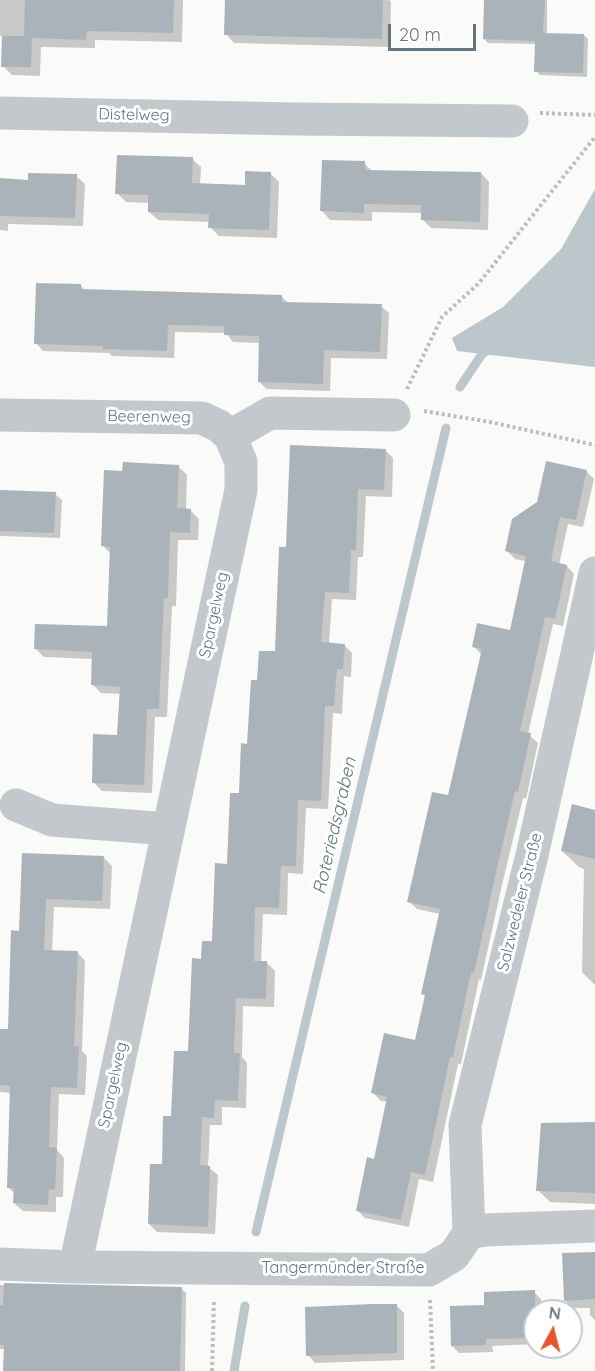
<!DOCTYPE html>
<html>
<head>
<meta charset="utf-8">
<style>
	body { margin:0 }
	#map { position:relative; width:595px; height:1371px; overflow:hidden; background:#fafaf8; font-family:Quicksand,sans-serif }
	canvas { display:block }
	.north { position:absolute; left:523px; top:1299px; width:60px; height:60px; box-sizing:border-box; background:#fff; border:2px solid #c1c8cd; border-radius:50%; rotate:7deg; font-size:16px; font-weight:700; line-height:24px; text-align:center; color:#657683 }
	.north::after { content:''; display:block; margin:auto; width:21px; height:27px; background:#e4572e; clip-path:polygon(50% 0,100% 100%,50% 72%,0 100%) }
	.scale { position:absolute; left:388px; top:24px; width:88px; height:27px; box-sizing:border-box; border:3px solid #657683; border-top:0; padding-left:8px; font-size:18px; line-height:21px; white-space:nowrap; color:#657683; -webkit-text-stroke:4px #fff; paint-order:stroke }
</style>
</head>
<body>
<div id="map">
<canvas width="595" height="1371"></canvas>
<div class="north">N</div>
<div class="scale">20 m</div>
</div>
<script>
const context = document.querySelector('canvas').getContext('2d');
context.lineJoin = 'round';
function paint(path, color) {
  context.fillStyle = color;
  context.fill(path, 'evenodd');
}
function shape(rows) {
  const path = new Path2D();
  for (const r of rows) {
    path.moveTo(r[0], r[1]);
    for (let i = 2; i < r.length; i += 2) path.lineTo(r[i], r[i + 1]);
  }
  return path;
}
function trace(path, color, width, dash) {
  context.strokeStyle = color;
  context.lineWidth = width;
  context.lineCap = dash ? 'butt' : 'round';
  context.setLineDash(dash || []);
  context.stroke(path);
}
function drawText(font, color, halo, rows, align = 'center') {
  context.font = font + ' Quicksand,sans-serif';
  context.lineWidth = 6;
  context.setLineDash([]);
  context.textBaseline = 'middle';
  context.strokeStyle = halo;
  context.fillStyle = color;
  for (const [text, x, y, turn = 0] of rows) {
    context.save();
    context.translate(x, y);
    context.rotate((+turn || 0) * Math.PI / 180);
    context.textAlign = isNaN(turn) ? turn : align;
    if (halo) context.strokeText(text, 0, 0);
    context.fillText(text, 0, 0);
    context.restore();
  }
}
const water = shape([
	[595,189,595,367,457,351,452,338,503,307,561,249]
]);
const shadow = shape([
	[0,0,183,0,182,42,95,40,95,48,41,47,40,76,12,75,3,66,3,36,0,36],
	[227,0,389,0,391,2,390,47,234,43,226,34],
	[485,0,547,0,547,34,584,35,588,39,587,77,540,75,536,71,537,44,488,43,484,39],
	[192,159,201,167,200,185,246,186,270,173,279,182,277,238,219,236,210,227,210,222,158,220,149,212,150,203,126,202,117,193],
	[364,163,373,172,481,173,489,182,488,230,431,228,422,219,423,213,372,212,372,221,330,220,322,211],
	[76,176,85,184,83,226,8,224,8,231,0,230,0,180,30,181],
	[81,286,85,290,281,296,288,303,381,306,389,313,387,359,331,358,330,391,267,389,259,382,260,343,233,342,226,333,175,332,174,358,112,356,109,353,43,351,36,343],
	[385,450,393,458,392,497,366,496,363,557,358,557,356,600,332,599,329,644,344,645,352,653,351,677,344,676,342,714,333,713,328,809,306,808,303,874,288,873,287,915,263,914,261,962,267,963,275,971,274,1007,243,1006,242,1057,247,1063,246,1108,222,1107,222,1125,210,1125,208,1167,218,1175,215,1234,157,1232,149,1224,172,1118,190,1053,202,961,214,943,258,682,276,653,287,549],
	[178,466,187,475,186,510,190,510,199,519,198,540,178,540,176,606,172,606,167,717,155,717,152,793,102,791,93,782,119,737,121,694,101,693,93,685,93,659,44,657,35,648,108,628,111,554,103,546,124,472],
	[586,471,594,479,583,527,568,524,559,565,567,566,574,574,563,626,553,624,528,734,538,743,526,799,523,798,502,885,481,980,479,979,461,1064,458,1064,433,1182,419,1179,409,1227,365,1218,357,1210,375,1161,388,1102,381,1101,373,1093,416,1041,426,997,423,994,440,914,417,909,409,901,449,797,481,654,473,646,511,632,526,561,515,559,507,551],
	[0,491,55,494,62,500,60,538,0,536],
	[595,812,595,985,582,972,584,869,579,867,562,851],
	[23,855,104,858,112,866,110,909,54,907,52,952,77,952,85,961,82,1051,87,1056,85,1095,59,1094,57,1150,64,1158,63,1197,56,1197,56,1212,23,1211,14,1203,15,1194,8,1187,11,1093,0,1092,0,1031,9,1031,20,932],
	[595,1124,595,1204,550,1202,538,1190],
	[595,1254,595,1320,590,1315,590,1308,573,1308,565,1300],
	[0,1285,181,1288,186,1293,185,1371,5,1371,5,1349,0,1349],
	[534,1292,541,1299,542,1311,535,1311,535,1344,492,1346,493,1352,459,1353,452,1346,485,1306],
	[396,1305,404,1313,404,1360,315,1363,308,1355]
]);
const stream = shape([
	[460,387,482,354,492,348],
	[256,1232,446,428],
	[234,1371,245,1306]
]);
const building = shape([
	[25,0,174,0,173,33,87,31,86,40,32,38,31,67,1,67,2,36,24,36],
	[225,0,383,0,382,39,224,35],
	[484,0,545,0,543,33,584,34,583,73,534,72,535,41,483,39],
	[117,155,193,157,192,183,245,185,245,171,271,172,269,230,208,228,209,214,148,212,148,195,115,194],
	[322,160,365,161,365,170,481,172,480,222,421,220,421,205,364,204,364,213,320,211],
	[28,173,77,174,75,218,0,216,0,178,28,180],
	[36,283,81,284,81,289,282,295,282,302,382,304,380,352,324,350,323,384,258,382,259,336,224,335,224,326,168,325,167,351,103,349,103,346,34,344],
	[290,445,386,449,384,490,358,489,356,550,351,550,349,593,325,592,321,642,345,644,343,669,337,669,334,706,325,706,321,801,298,800,296,866,281,866,279,908,255,907,254,961,267,961,266,999,236,998,234,1053,240,1053,238,1101,215,1100,214,1118,202,1117,200,1165,210,1166,208,1227,148,1224,150,1164,162,1164,163,1116,171,1116,174,1051,188,1051,192,958,201,959,202,941,212,941,215,863,227,864,230,793,239,793,241,743,247,744,251,680,257,680,259,651,275,651,279,547,286,547],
	[546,461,587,470,576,520,560,517,551,561,567,565,555,619,545,617,520,731,531,733,518,792,515,791,495,877,474,973,471,972,453,1057,450,1057,425,1175,411,1172,401,1220,356,1211,367,1157,374,1159,387,1097,371,1093,384,1033,415,1040,425,995,421,994,440,909,407,902,432,792,448,795,482,649,472,647,477,623,510,630,526,556,505,551,512,519,537,502],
	[123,462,179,465,177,508,191,509,190,533,170,532,168,598,164,598,159,709,147,709,144,785,92,783,93,734,117,735,120,687,91,685,92,652,34,649,35,624,107,626,110,547,101,546,104,470,122,471],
	[0,490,56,492,54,533,0,531],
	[572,804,595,810,595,859,561,851],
	[22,853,104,856,102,901,46,899,44,950,78,951,74,1046,79,1046,77,1088,51,1087,49,1147,57,1148,55,1190,49,1189,48,1205,13,1203,14,1188,7,1188,10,1086,0,1085,0,1029,8,1029,11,930,19,931],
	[595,1122,595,1193,536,1191,541,1123],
	[595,1252,595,1299,564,1301,562,1253],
	[4,1283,182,1287,180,1371,3,1371,4,1345,0,1345,0,1305,3,1305],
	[535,1290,535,1338,486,1339,486,1345,451,1346,450,1306,484,1305,484,1292],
	[373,1304,397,1304,397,1353,306,1356,305,1307]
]);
const path = shape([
	[540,113,595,115],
	[407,389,442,317,479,283,595,137],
	[424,411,490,422,595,445],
	[430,1300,433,1371],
	[212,1371,214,1300]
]);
const minor = shape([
	[0,113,296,119,512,121],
	[0,415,202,418,219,426,230,436,270,413,394,415],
	[16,805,52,820,168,829],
	[469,1233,465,1125,532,855,595,573],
	[0,1264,75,1267,241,490,241,462,230,436],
	[75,1267,429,1270,454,1255,469,1233,485,1230,595,1226]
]);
const streetNames = [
	["Distelweg",134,115,1],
	["Beerenweg",149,417,1],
	["Spargelweg",214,615,-78],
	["Salzwedeler Straße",520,902,-76],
	["Spargelweg",113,1085,-78],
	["Tangermünder Straße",343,1268]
];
const waterNames = [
	["Roteriedsgraben",335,826,-77]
];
paint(water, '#bbc7cb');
paint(shadow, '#0003');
trace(stream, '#bbc7cb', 9);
paint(building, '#aab3b9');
trace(path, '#bbbfc2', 4, [3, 3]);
trace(minor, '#c3c8cc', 33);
drawText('16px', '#657683', '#fff', streetNames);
drawText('italic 18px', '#60757c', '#fff', waterNames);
</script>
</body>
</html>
